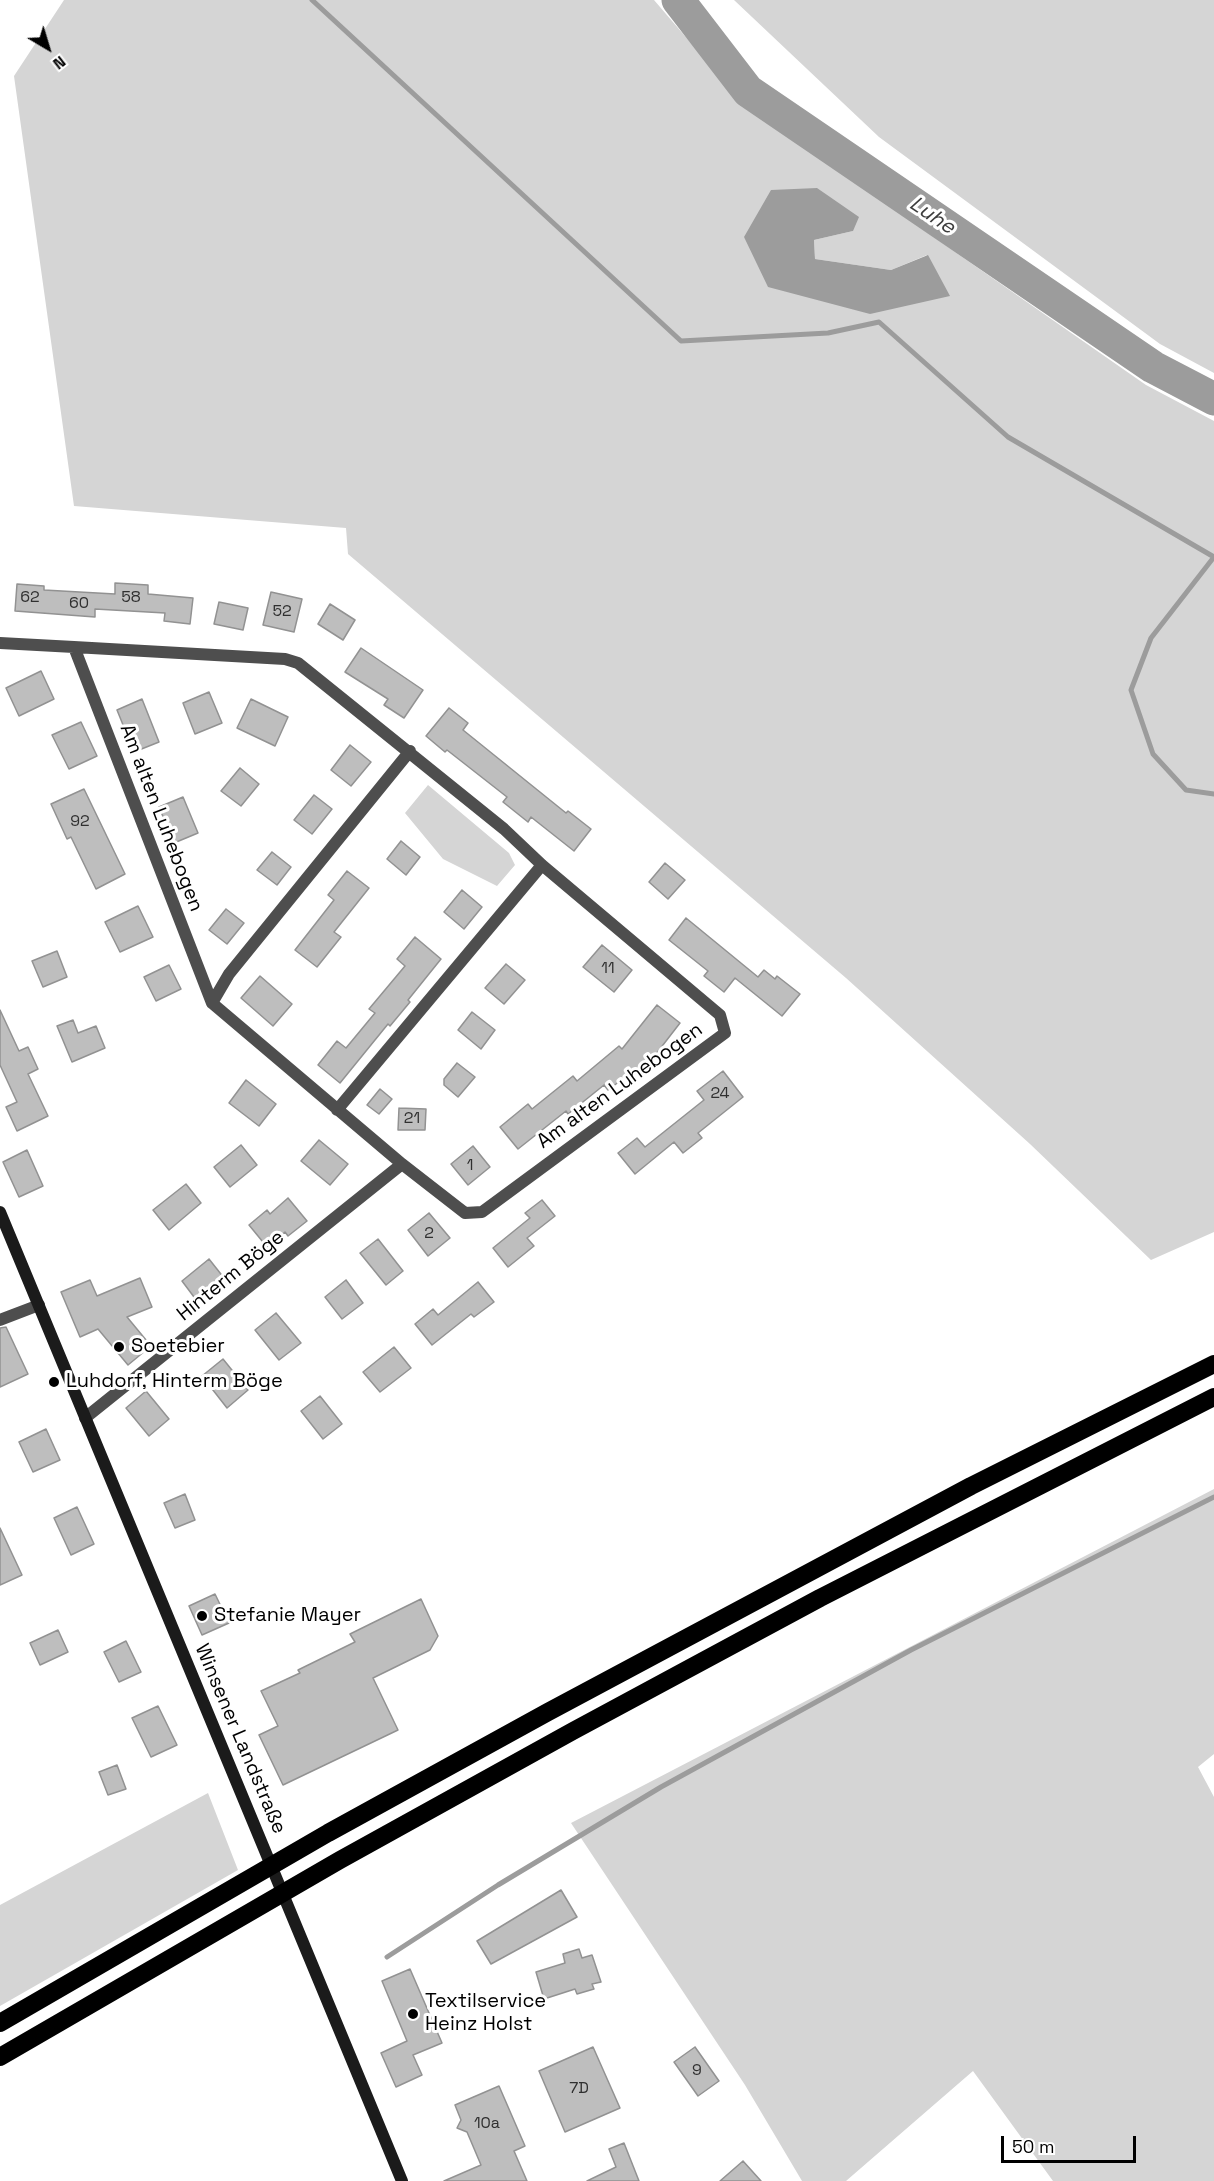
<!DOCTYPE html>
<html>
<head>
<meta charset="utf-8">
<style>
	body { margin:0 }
	#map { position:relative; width:1214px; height:2181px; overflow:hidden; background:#fff; font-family:"Space Grotesk",sans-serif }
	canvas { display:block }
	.north { position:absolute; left:18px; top:18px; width:60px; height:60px; -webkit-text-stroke:4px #fff; paint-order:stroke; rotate:142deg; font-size:16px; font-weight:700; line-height:24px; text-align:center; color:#000 }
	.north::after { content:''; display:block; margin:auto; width:21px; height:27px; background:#000; clip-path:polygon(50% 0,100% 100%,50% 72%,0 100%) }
	.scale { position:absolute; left:1001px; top:2136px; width:135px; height:27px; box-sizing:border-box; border:3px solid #000; border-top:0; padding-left:8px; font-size:18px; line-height:21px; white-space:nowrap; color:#000; -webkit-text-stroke:4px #fff; paint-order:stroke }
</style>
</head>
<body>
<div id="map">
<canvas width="1214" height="2181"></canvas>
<div class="north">N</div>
<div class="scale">50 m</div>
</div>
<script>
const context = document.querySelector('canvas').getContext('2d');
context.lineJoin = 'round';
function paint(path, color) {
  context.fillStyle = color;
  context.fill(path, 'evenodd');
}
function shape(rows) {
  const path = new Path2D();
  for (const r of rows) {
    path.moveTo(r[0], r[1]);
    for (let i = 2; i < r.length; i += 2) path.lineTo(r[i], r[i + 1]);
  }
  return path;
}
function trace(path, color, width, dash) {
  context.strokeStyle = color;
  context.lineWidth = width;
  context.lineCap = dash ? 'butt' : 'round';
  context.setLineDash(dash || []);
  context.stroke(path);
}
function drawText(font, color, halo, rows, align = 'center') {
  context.font = font + ' "Space Grotesk",sans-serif';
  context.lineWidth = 6;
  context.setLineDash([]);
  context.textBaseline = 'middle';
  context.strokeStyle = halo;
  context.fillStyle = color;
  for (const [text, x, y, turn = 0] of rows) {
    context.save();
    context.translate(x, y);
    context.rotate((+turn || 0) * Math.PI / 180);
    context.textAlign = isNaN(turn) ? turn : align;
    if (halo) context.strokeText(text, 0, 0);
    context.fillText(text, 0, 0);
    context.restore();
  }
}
const green = shape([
	[64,0,654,0,744,105,1146,385,1214,421,1214,1232,1151,1260,1030,1144,846,978,348,554,346,528,74,506,14,76],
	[853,231,814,240,815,259,891,270,927,255,870,314,744,237],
	[734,0,1214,0,1214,373,1160,344,879,137],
	[428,785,509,853,515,865,497,886,443,859,405,813],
	[1214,1489,1214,1754,1198,1767,1214,1797,1214,2181,1053,2181,973,2071,846,2181,802,2181,745,2085,571,1823],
	[208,1793,238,1870,0,2006,0,1905]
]);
const water = shape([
	[817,188,859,217,853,231,814,240,815,259,891,270,928,255,950,296,870,314,768,287,744,237,771,190]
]);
const stream = shape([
	[312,0,681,341,828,333,879,322,1008,437,1214,557,1151,638,1131,690,1153,754,1186,790,1214,794],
	[387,1957,498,1885,661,1787,911,1650,1214,1497]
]);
const river = shape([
	[678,0,748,91,1153,367,1214,399]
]);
const building = shape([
	[115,583,148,585,148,594,193,598,190,624,164,621,165,613,95,609,95,617,15,611,17,584,44,586,44,590,115,594,115,583],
	[271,592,302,599,294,632,263,625,271,592],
	[219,602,248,608,243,630,214,624,219,602],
	[330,604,355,620,343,640,318,624,330,604],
	[361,648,423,690,404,718,384,705,388,699,345,672,361,648],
	[41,671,54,699,19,716,6,688,41,671],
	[209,692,222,723,195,734,183,703,209,692],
	[142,699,159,742,134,752,117,710,142,699],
	[251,699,288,717,275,746,237,728,251,699],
	[449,708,468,723,463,730,566,813,568,811,591,829,574,851,531,817,528,822,503,802,507,797,447,750,445,752,426,736,449,708],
	[81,722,97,756,69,769,52,735,81,722],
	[350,745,371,762,351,786,331,770,350,745],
	[240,768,259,784,241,806,221,791,240,768],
	[84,789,125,874,96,889,71,837,67,839,51,804,84,789],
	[314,795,332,809,312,834,294,820,314,795],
	[183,797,198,833,174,843,159,807,183,797],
	[401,841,420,857,406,875,387,859,401,841],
	[272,852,291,867,277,885,257,870,272,852],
	[665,863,685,880,668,899,649,882,665,863],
	[347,871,369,888,334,932,341,937,317,967,295,950,334,900,328,895,347,871],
	[462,890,482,907,464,929,444,912,462,890],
	[138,906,153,937,120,952,105,922,138,906],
	[226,909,244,923,227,944,209,930,226,909],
	[686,918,758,977,764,970,775,979,777,976,800,994,782,1016,735,978,724,992,704,976,708,971,669,940,686,918],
	[415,937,441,959,408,1000,410,1002,390,1026,388,1024,340,1083,318,1065,337,1041,346,1048,375,1013,369,1009,405,966,397,959,415,937],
	[602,945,632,970,614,992,583,967,602,945],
	[57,951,67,977,43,987,32,961,57,951],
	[506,964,525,980,504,1004,485,988,506,964],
	[169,965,181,989,156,1001,144,977,169,965],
	[260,976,292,1004,273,1026,241,998,260,976],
	[657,1005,680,1023,656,1054,608,1090,604,1085,568,1114,566,1111,518,1149,500,1127,528,1104,532,1109,573,1076,577,1081,619,1046,622,1049,657,1005],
	[0,1010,19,1051,28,1047,38,1069,28,1074,48,1116,17,1131,6,1107,17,1102,0,1065,0,1010],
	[472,1012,495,1030,481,1049,458,1030,472,1012],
	[73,1020,78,1033,96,1026,105,1048,72,1062,57,1026,73,1020],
	[457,1063,475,1077,458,1097,444,1085,444,1079,457,1063],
	[723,1071,743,1097,698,1133,702,1138,683,1153,674,1142,635,1174,618,1153,637,1138,645,1147,704,1100,697,1091,723,1071],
	[246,1080,276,1104,259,1126,229,1103,246,1080],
	[380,1089,392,1099,379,1114,367,1105,380,1089],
	[399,1108,426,1109,425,1130,398,1130,399,1108],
	[319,1140,348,1164,330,1185,301,1161,319,1140],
	[241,1145,257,1165,230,1187,214,1167,241,1145],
	[473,1146,490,1167,468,1185,451,1164,473,1146],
	[27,1150,43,1186,19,1197,3,1162,27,1150],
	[186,1184,201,1203,169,1230,153,1210,186,1184],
	[288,1198,307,1221,288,1236,285,1232,267,1247,249,1225,267,1210,270,1214,288,1198],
	[542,1200,555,1216,527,1238,534,1246,508,1267,493,1248,530,1218,525,1213,542,1200],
	[429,1213,450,1238,428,1256,408,1230,429,1213],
	[378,1239,403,1271,386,1285,360,1253,378,1239],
	[209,1259,228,1283,200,1305,182,1281,209,1259],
	[140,1278,152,1307,127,1317,151,1346,128,1365,98,1329,80,1337,61,1292,90,1280,97,1296,140,1278],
	[346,1280,363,1303,342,1319,325,1297,346,1280],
	[478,1282,494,1302,474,1317,471,1314,432,1345,415,1324,433,1309,438,1315,478,1282],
	[276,1313,301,1343,279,1360,255,1330,276,1313],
	[6,1327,28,1374,0,1387,0,1328,6,1327],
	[394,1347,411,1368,380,1392,363,1372,394,1347],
	[223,1359,248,1390,227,1408,202,1376,223,1359],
	[146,1391,169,1419,149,1436,126,1408,146,1391],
	[320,1396,342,1424,323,1439,301,1411,320,1396],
	[46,1429,60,1460,33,1472,19,1442,46,1429],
	[185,1494,195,1520,175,1528,164,1503,185,1494],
	[77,1507,94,1544,71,1555,54,1518,77,1507],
	[0,1528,22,1575,0,1585,0,1528],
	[215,1594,229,1623,202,1635,189,1606,215,1594],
	[421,1599,438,1636,430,1650,373,1678,398,1730,283,1785,259,1735,278,1726,261,1691,300,1673,298,1670,355,1642,350,1634,421,1599],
	[58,1630,68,1652,40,1665,30,1643,58,1630],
	[126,1641,141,1672,119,1682,104,1652,126,1641],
	[158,1706,177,1745,151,1757,132,1718,158,1706],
	[117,1765,126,1789,108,1795,99,1772,117,1765],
	[561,1890,577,1917,491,1964,477,1941,561,1890],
	[579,1949,582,1958,592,1955,601,1982,592,1984,594,1989,577,1994,575,1989,544,1999,536,1972,565,1963,563,1954,579,1949],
	[410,1969,442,2043,413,2055,422,2075,396,2087,381,2053,407,2041,382,1981,410,1969],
	[593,2047,620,2108,565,2132,539,2071,593,2047],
	[695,2047,719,2081,698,2096,674,2062,695,2047],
	[499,2086,525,2146,514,2151,527,2181,444,2181,481,2165,467,2132,457,2128,461,2120,455,2105,499,2086],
	[624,2143,639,2181,587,2181,616,2167,609,2149,624,2143],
	[743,2161,761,2181,720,2181,743,2161]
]);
const street = shape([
	[0,643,74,647,285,659,298,663,504,829,542,865,720,1015,725,1033,482,1212,465,1213,402,1164,212,1003,74,647],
	[212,1003,229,974,410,751],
	[337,1110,542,865],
	[0,1320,39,1305],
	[85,1418,402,1164]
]);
const secondary = shape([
	[0,1212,402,2181]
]);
const highway = shape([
	[0,2023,328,1833,548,1712,971,1486,1214,1364],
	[0,2057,340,1860,573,1731,820,1598,1214,1397]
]);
const markers = [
	[119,1347,6,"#000"],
	[54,1382,6,"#000"],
	[202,1616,6,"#000"],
	[413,2014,6,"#000"]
];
const numberNames = [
	["62",30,598],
	["58",131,598],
	["60",79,604],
	["52",282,612],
	["92",80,822],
	["11",608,969],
	["24",720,1094],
	["21",412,1119],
	["1",470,1166],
	["2",429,1234],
	["9",697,2071],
	["7D",579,2089],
	["10a",487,2124]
];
const streetNames = [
	["Am alten Luhebogen",161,818,69],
	["Am alten Luhebogen",620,1086,-36],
	["Hinterm Böge",231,1276,-39],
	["Winsener Landstraße",240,1739,67]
];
const poiNames = [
	["Soetebier",131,1347],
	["Luhdorf, Hinterm Böge",66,1382],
	["Stefanie Mayer",214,1616],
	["Textilservice",425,2002],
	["Heinz Holst",425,2025]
];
const waterNames = [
	["Luhe",932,216,34]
];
paint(green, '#d5d5d5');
paint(water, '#9c9c9c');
trace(stream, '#9c9c9c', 5);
trace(river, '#9c9c9c', 33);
paint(building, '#bebebe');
trace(building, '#929292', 1.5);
trace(street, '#4e4e4e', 12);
trace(secondary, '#1b1b1b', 12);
trace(highway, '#000', 18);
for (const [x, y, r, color] of markers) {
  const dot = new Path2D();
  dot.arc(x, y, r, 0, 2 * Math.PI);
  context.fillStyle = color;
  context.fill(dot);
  trace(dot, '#fff', 2);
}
drawText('16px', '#303030', null, numberNames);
drawText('20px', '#000', '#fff', streetNames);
drawText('20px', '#000', '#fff', poiNames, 'left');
drawText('italic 21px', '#3d3d3d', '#fff', waterNames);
</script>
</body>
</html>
